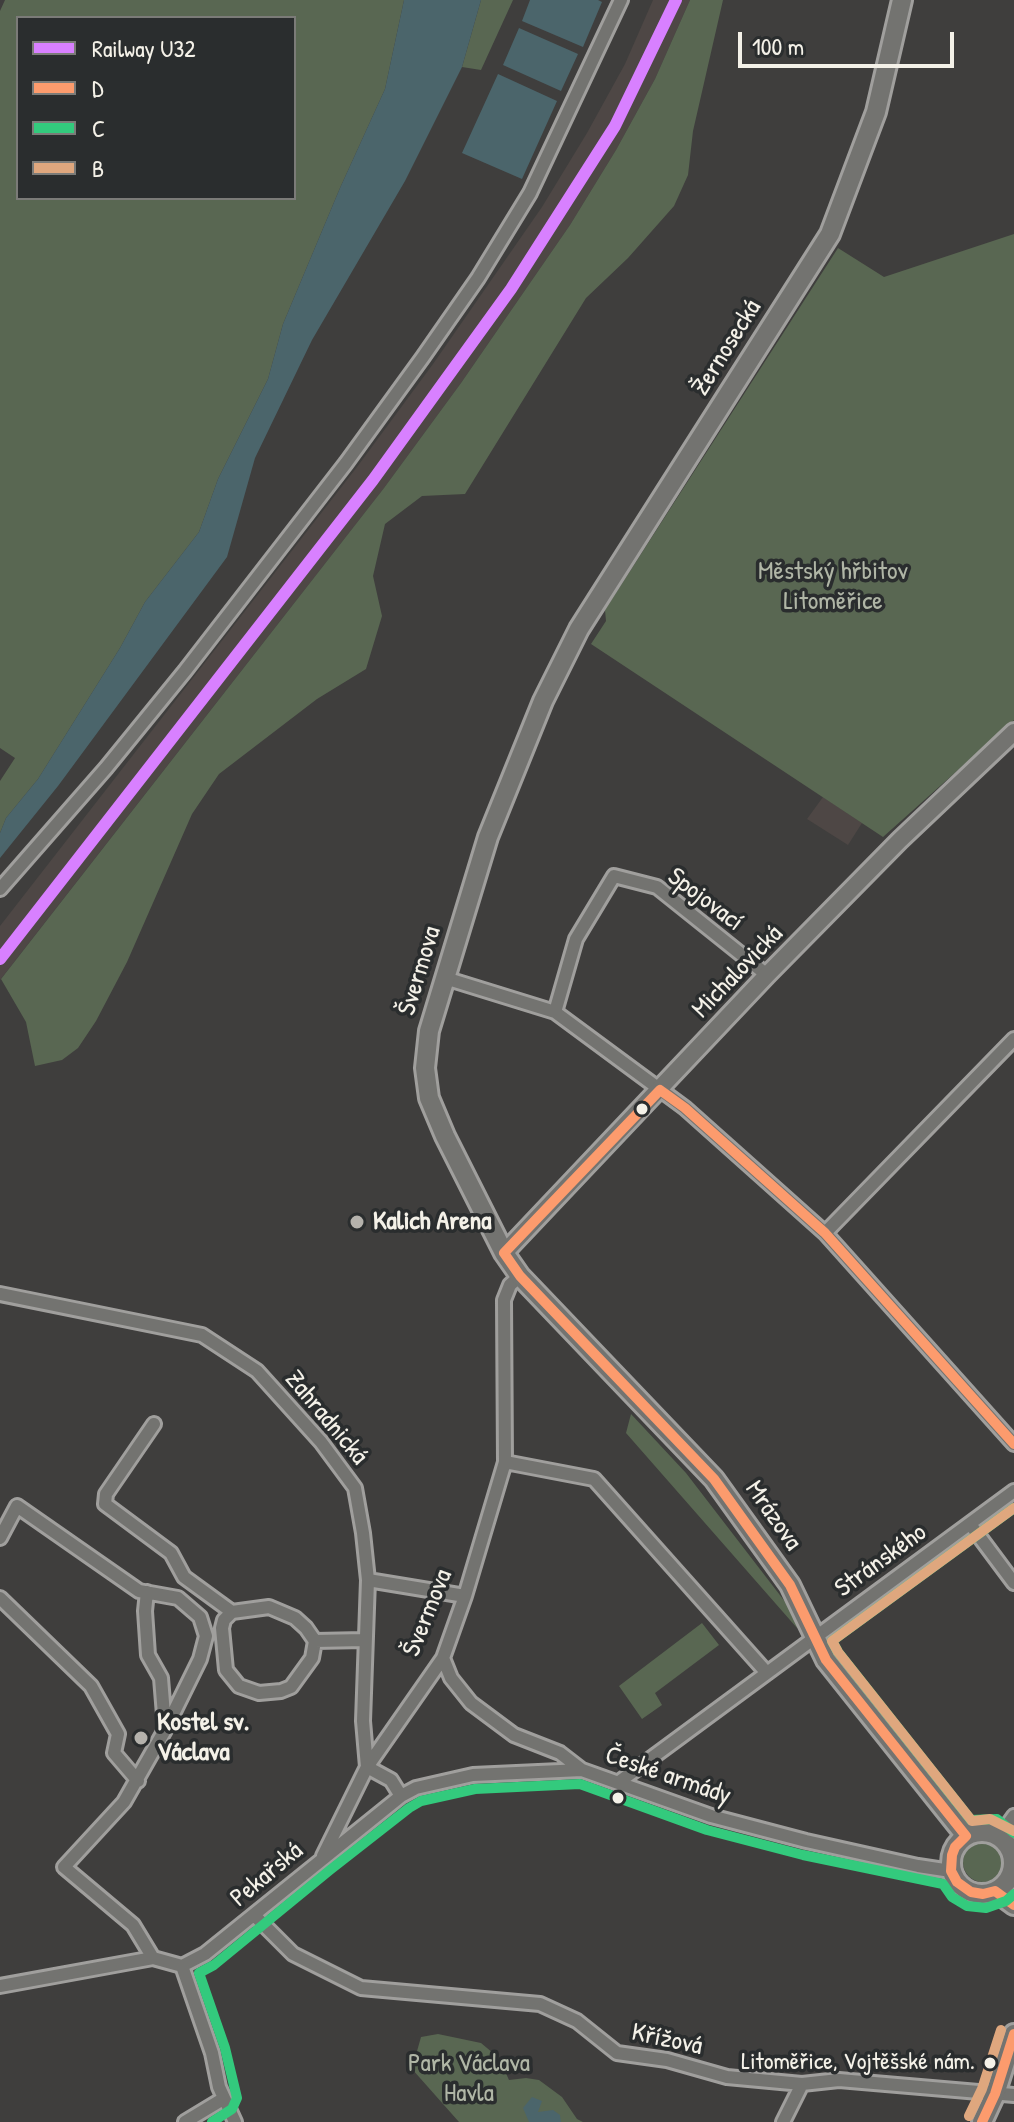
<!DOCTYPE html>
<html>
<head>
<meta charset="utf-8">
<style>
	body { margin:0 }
	#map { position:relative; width:1014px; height:2122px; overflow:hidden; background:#3f3e3d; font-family:"Patrick Hand",sans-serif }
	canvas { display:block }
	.legend { position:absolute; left:16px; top:16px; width:280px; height:184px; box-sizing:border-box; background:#2a2d2e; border:2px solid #7b7b78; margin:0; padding:10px 14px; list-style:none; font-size:24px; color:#f4f1e8 }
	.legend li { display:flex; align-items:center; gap:16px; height:40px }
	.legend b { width:40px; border:2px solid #7b7b78 }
	.scale { position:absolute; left:738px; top:32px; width:216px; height:36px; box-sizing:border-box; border:4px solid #f4f1e8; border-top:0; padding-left:10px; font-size:24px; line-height:28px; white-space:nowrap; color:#f4f1e8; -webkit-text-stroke:6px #2a2d2e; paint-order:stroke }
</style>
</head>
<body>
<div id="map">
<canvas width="1014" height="2122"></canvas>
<ul class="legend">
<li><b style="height:10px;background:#d880ff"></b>Railway U32</li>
<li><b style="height:10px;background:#fc9b6d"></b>D</li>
<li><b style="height:10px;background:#33ca7d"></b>C</li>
<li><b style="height:10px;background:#dfa77e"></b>B</li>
</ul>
<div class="scale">100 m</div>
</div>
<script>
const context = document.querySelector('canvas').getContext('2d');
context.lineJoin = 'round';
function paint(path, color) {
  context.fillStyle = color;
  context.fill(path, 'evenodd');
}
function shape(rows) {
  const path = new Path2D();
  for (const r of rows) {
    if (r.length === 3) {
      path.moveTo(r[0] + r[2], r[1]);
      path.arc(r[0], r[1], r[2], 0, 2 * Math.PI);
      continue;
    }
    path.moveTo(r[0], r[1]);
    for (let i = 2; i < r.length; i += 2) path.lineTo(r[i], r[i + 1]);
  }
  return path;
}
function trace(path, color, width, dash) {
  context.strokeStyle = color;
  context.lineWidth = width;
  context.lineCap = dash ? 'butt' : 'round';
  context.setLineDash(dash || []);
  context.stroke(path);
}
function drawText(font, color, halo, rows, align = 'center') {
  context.font = font + ' "Patrick Hand",sans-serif';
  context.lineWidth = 7;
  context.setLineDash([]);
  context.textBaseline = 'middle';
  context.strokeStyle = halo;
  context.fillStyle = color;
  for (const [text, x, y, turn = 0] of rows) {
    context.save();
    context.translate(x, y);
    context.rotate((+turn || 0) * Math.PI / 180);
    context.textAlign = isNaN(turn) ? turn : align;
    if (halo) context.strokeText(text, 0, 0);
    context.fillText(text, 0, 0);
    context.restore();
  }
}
const built = shape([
	[653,0,690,0,655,79,616,150,570,225,461,383,384,488,0,980,0,926,357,467,433,364,542,207,587,133,625,64],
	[823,797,862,823,848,845,807,819]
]);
const green = shape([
	[5,0,404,0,385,89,340,188,283,324,268,379,218,479,199,532,145,602,120,648,38,779,6,818,0,833,0,781,15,758,0,748,0,11],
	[18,18,294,18,294,198,18,198],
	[481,0,513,0,481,70,462,67],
	[690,0,723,0,693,131,688,175,674,206,628,258,586,298,465,494,422,496,385,524,373,576,382,616,366,669,317,699,219,774,192,814,127,962,96,1021,78,1048,62,1060,35,1066,26,1022,1,979,384,488,461,383,570,225,616,150,655,79],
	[1014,234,1014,720,883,837,591,644,606,621,605,610,838,248,884,277],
	[631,1414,686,1473,796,1616,797,1628,626,1433],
	[702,1623,719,1645,655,1693,662,1705,642,1719,619,1686],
	[983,1862,20],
	[438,2034,481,2043,499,2058,509,2080,526,2078,539,2080,562,2097,577,2119,583,2122,459,2122,412,2069,421,2037]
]);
const water = shape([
	[404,0,481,0,462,67,405,181,312,340,255,458,227,557,58,786,0,858,0,833,6,818,38,779,120,648,145,602,199,532,218,479,268,379,283,324,340,188,385,89],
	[530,0,598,0,602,2,583,47,522,21],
	[519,28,578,54,561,91,503,65],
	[498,74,557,101,522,179,462,153],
	[532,2097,542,2101,538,2112,553,2110,560,2115,561,2122,529,2122,523,2108]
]);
const minor = shape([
	[0,889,106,768,185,671,346,463,423,357,478,278,530,193,621,0],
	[445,978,555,1012,685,1108,825,1233,1014,1444],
	[555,1012,576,939,614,876,657,887,767,975],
	[825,1233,1014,1039],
	[0,1294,202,1335,257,1371,321,1442,355,1488,363,1533,368,1580,363,1721,367,1767],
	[154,1424,106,1494,105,1504,171,1553,184,1577,232,1612],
	[505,1462,594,1479,767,1673],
	[970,1524,1014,1583],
	[0,1538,17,1506,139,1591,178,1598,200,1617,206,1636,200,1659,165,1730,124,1802,64,1867,133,1925,153,1958],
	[368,1580,465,1596],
	[147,1592,145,1611,148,1655,161,1678,165,1727],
	[0,1598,91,1686,118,1734,114,1753,138,1781],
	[315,1641,312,1658,291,1687,281,1691,259,1693,239,1686,226,1670,222,1628,224,1620,232,1612,269,1607,295,1618,306,1628,315,1641,364,1640],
	[443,1658,451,1678,471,1703,514,1735,560,1753,582,1770],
	[367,1767,391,1780,401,1796],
	[619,1782,1014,1491],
	[999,1837,1014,1816],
	[323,1856,367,1767,443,1658,465,1596,505,1462,504,1300,510,1285,520,1276],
	[254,1915,293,1954,361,1988,540,2004,577,2021,617,2053,667,2060,727,2077,802,2084,839,2080,1014,2095],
	[182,1966,212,2053,219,2087,235,2122],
	[0,1986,153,1958,182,1966,205,1954,401,1796,416,1788,473,1775,582,1770,711,1816,806,1841,918,1866,951,1871],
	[185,2122,223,2099],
	[783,2122,802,2084]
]);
const tertiary = shape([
	[504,1253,767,975,900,840,1014,732]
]);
const secondary = shape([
	[902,0,876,112,830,234,579,629,543,701,488,837,429,1031,425,1068,429,1098,445,1136,504,1253,520,1276,714,1479,790,1585,826,1660,966,1836],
	[982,1863,31],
	[995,1891,1014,1905],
	[982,2122,995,2094,1014,2034]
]);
const bus1 = shape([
	[1014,1444,825,1233,685,1108,660,1090,504,1253,520,1276,714,1479,790,1585,826,1660,966,1836,955,1847,952,1855,951,1871,957,1882,971,1892,983,1894,995,1891,1014,1905],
	[982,2122,995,2094,1014,2034]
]);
const bus2 = shape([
	[1014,1508,832,1641,838,1652,971,1820,997,1819,1014,1833],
	[212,2122,232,2109,237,2098,225,2048,199,1973,214,1965,330,1870,409,1808,421,1801,475,1789,580,1784,707,1830,803,1855,943,1884,952,1897,967,1906,986,1908,1006,1901,1014,1894]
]);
const bus3 = shape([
	[1014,1508,832,1641,838,1652,972,1821,990,1819,1014,1831],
	[969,2116,982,2089,1001,2030]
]);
const rail1 = shape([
	[0,959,373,480,511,289,615,126,676,0]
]);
const markers = [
	[642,1109,7,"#f4f1e8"],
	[357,1222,8,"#b5b2ac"],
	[141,1738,8,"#b5b2ac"],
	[618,1798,7,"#f4f1e8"],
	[990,2063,7,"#f4f1e8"]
];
const busNames = [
	["Litoměřice, Vojtěšské nám.",975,2063]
];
const streetNames = [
	["Žernosecká",727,348,-58],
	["Spojovací",705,900,37],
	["Švermova",420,971,-73],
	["Michalovická",738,972,-46],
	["Zahradnická",326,1418,50],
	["Mrázova",773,1516,55],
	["Stránského",881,1561,-36],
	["Švermova",428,1613,-68],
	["České armády",668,1776,19],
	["Pekařská",267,1875,-40],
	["Křížová",667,2040,12]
];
const parkNames = [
	["Městský hřbitov",833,572],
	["Litoměřice",833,602],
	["Park Václava",469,2064],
	["Havla",469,2094]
];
const poiNames = [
	["Kalich Arena",373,1222],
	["Kostel sv.",157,1723],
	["Václava",157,1753]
];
paint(built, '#4e4745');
paint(green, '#596752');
paint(water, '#4b656b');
trace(minor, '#a09f9d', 18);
trace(tertiary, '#a09f9d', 22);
trace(secondary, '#a09f9d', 24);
trace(minor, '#737370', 12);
trace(tertiary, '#737370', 16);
trace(secondary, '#737370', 18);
trace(bus1, '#fc9b6d', 10);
trace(bus2, '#33ca7d', 10);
trace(bus3, '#dfa77e', 10);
trace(rail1, '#d880ff', 12);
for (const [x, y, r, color] of markers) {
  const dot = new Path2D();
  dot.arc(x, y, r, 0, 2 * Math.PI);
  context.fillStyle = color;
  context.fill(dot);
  trace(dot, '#2a2d2e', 3);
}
drawText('24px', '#f4f1e8', '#2a2d2e', busNames, 'right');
drawText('26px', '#f4f1e8', '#2a2d2e', streetNames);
drawText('26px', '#b0b6a6', '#2a2d2e', parkNames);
drawText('bold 26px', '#f4f1e8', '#2a2d2e', poiNames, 'left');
</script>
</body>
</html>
